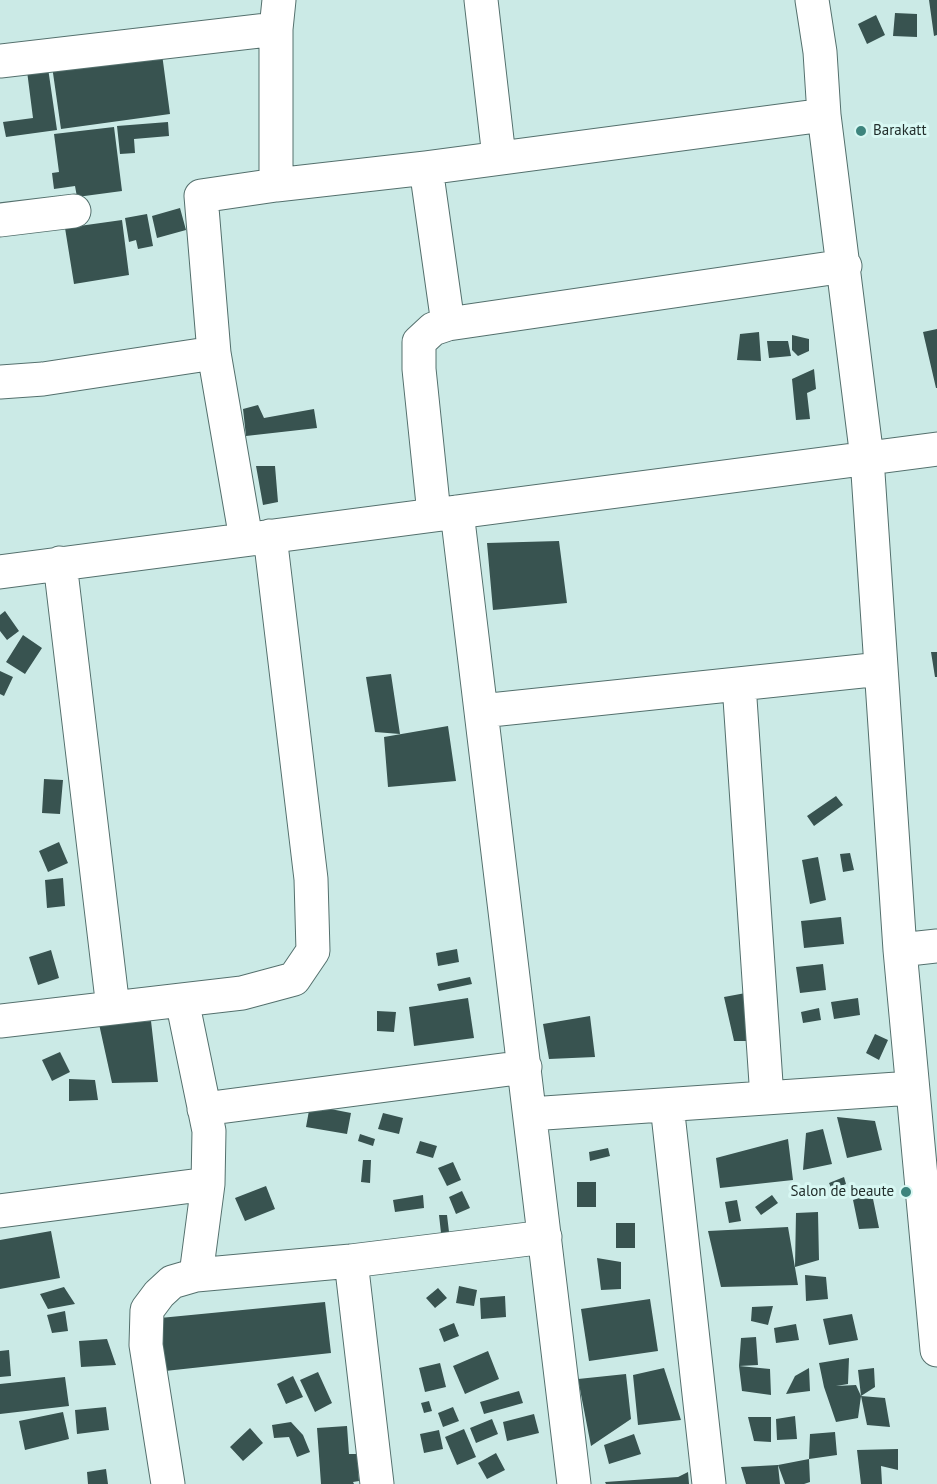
<!DOCTYPE html>
<html>
<head>
<meta charset="utf-8">
<style>
	body { margin:0 }
	canvas { display:block; background:#cbeae6 }
</style>
</head>
<body>
<canvas width="937" height="1484"></canvas>
<script>
const context = document.querySelector('canvas').getContext('2d');
context.lineJoin = 'round';
function paint(path, color) {
  context.fillStyle = color;
  context.fill(path, 'evenodd');
}
function shape(rows) {
  const path = new Path2D();
  for (const r of rows) {
    path.moveTo(r[0], r[1]);
    for (let i = 2; i < r.length; i += 2) path.lineTo(r[i], r[i + 1]);
  }
  return path;
}
function trace(path, color, width, dash) {
  context.strokeStyle = color;
  context.lineWidth = width;
  context.lineCap = dash ? 'butt' : 'round';
  context.setLineDash(dash || []);
  context.stroke(path);
}
function drawText(font, color, halo, rows, align = 'center') {
  context.font = font + ' "PT Sans",sans-serif';
  context.lineWidth = 6;
  context.setLineDash([]);
  context.textBaseline = 'middle';
  context.strokeStyle = halo;
  context.fillStyle = color;
  for (const [text, x, y, turn = 0] of rows) {
    context.save();
    context.translate(x, y);
    context.rotate((+turn || 0) * Math.PI / 180);
    context.textAlign = isNaN(turn) ? turn : align;
    if (halo) context.strokeText(text, 0, 0);
    context.fillText(text, 0, 0);
    context.restore();
  }
}
const building = shape([
	[929,0,937,0,937,35,934,36],
	[895,13,917,14,917,37,893,36],
	[876,15,885,35,867,44,858,24],
	[162,54,170,114,61,129,52,66],
	[48,68,57,130,6,137,3,122,33,118,27,71],
	[168,122,169,136,134,139,135,153,120,154,117,126],
	[114,127,122,191,77,197,75,186,54,189,52,173,59,172,54,134],
	[180,208,186,230,157,238,152,216],
	[147,214,153,246,138,249,136,240,129,242,125,218],
	[122,220,129,275,74,284,65,228],
	[937,329,937,388,936,388,923,332],
	[759,332,761,361,737,360,740,334],
	[792,335,809,339,809,351,798,356,792,350],
	[767,341,788,341,791,356,769,358],
	[814,369,816,389,807,393,810,419,796,420,792,379],
	[258,405,264,418,314,409,317,428,246,436,243,409],
	[256,466,275,466,278,502,263,505],
	[559,541,567,603,493,610,487,543],
	[5,611,19,631,7,640,0,631,0,615],
	[23,635,42,648,25,674,6,662],
	[931,652,937,652,937,677,935,677],
	[0,671,13,677,4,696,0,694],
	[391,674,400,734,375,732,366,677],
	[448,726,456,781,388,787,384,737],
	[44,779,63,780,60,814,42,813],
	[836,796,843,805,814,826,807,816],
	[59,842,68,863,48,872,39,851],
	[850,853,854,870,843,872,840,854],
	[818,857,826,900,810,904,802,860],
	[63,878,65,906,47,908,45,880],
	[841,917,844,944,804,948,801,921],
	[457,949,459,962,438,966,436,953],
	[51,950,59,978,38,985,29,957],
	[823,964,826,990,800,993,796,967],
	[470,977,472,984,439,991,437,984],
	[751,992,758,1041,734,1041,724,997],
	[468,998,474,1038,414,1046,409,1007],
	[858,998,860,1015,834,1019,831,1002],
	[819,1008,821,1020,803,1023,801,1012],
	[377,1011,396,1012,394,1032,377,1031],
	[590,1016,595,1057,549,1059,543,1024],
	[151,1021,158,1082,112,1083,99,1024],
	[875,1034,888,1040,879,1060,866,1053],
	[60,1052,70,1072,52,1081,42,1060],
	[69,1079,95,1080,98,1100,69,1101],
	[310,1105,351,1113,347,1134,306,1127],
	[383,1113,403,1118,399,1134,378,1129],
	[837,1117,875,1121,882,1150,847,1158],
	[823,1129,832,1164,803,1170,806,1133],
	[360,1134,375,1139,373,1146,358,1141],
	[788,1139,793,1180,720,1188,716,1158],
	[420,1141,437,1146,433,1158,416,1153],
	[608,1148,610,1156,590,1161,589,1152],
	[363,1160,371,1160,370,1183,361,1182],
	[453,1162,461,1180,447,1186,438,1168],
	[844,1177,846,1184,832,1190,829,1183],
	[577,1182,596,1182,596,1207,577,1207],
	[266,1186,275,1209,245,1221,235,1198],
	[462,1191,470,1208,456,1214,449,1197],
	[872,1194,879,1228,859,1229,853,1200],
	[423,1195,424,1208,395,1212,393,1200],
	[772,1195,778,1203,761,1215,755,1207],
	[737,1200,741,1221,729,1223,725,1202],
	[818,1212,819,1260,795,1267,796,1213],
	[439,1215,447,1215,449,1232,441,1233],
	[616,1223,635,1223,635,1248,616,1248],
	[788,1227,798,1285,721,1287,708,1231],
	[51,1231,60,1278,0,1289,0,1240],
	[597,1258,621,1262,621,1289,601,1290],
	[805,1275,826,1277,828,1299,806,1301],
	[459,1286,477,1290,474,1306,456,1303],
	[64,1287,75,1304,48,1309,40,1294],
	[438,1288,447,1298,435,1308,426,1298],
	[505,1296,506,1317,481,1319,480,1298],
	[650,1299,658,1351,589,1361,581,1309],
	[325,1302,331,1353,165,1371,160,1318],
	[773,1306,768,1325,751,1321,752,1307],
	[65,1311,68,1331,52,1333,47,1315],
	[852,1314,858,1340,829,1345,823,1319],
	[454,1323,459,1336,444,1342,439,1329],
	[796,1324,799,1340,776,1343,774,1328],
	[756,1337,758,1365,739,1366,741,1338],
	[107,1339,116,1365,81,1367,79,1341],
	[9,1350,11,1376,0,1377,0,1351],
	[488,1351,499,1379,465,1394,453,1366],
	[849,1358,848,1384,836,1386,856,1385,861,1396,858,1418,836,1422,824,1387,819,1363],
	[440,1363,446,1387,425,1392,419,1368],
	[739,1366,770,1369,771,1395,742,1391],
	[664,1368,681,1420,638,1425,633,1375],
	[809,1368,810,1391,786,1394,795,1376],
	[874,1368,875,1387,861,1396,858,1370],
	[318,1372,332,1403,315,1412,300,1380],
	[626,1374,631,1419,591,1446,578,1379],
	[293,1376,303,1397,286,1404,277,1384],
	[65,1377,69,1406,0,1414,0,1384],
	[519,1391,523,1403,484,1414,480,1402],
	[861,1396,885,1398,890,1427,867,1425],
	[429,1401,432,1411,424,1413,421,1403],
	[106,1407,109,1430,77,1434,75,1410],
	[453,1407,459,1421,443,1427,438,1413],
	[63,1412,69,1439,25,1450,19,1421],
	[534,1414,539,1433,507,1441,503,1422],
	[795,1416,797,1439,777,1440,776,1419],
	[748,1417,771,1417,771,1442,754,1441],
	[492,1419,498,1434,476,1443,470,1428],
	[291,1422,303,1435,310,1452,297,1457,289,1437,274,1438,272,1425],
	[347,1426,349,1454,357,1454,359,1481,353,1482,354,1484,321,1484,317,1428],
	[250,1428,263,1443,243,1461,230,1447],
	[464,1429,476,1457,457,1465,445,1437],
	[439,1430,443,1449,424,1453,420,1434],
	[835,1432,837,1455,809,1459,810,1434],
	[634,1434,641,1454,609,1464,604,1445],
	[898,1449,898,1470,881,1466,882,1484,861,1484,857,1450],
	[496,1453,505,1470,487,1479,478,1463],
	[809,1459,810,1482,804,1484,785,1484,778,1465],
	[778,1465,780,1484,746,1484,741,1467],
	[106,1469,108,1484,88,1484,87,1472],
	[688,1472,689,1484,606,1484,605,1482,678,1477]
]);
const minor = shape([
	[481,0,499,157],
	[812,0,820,52,824,115,867,458,900,950,937,1350],
	[276,29,276,185],
	[0,61,276,29,279,0],
	[426,168,448,324],
	[0,220,74,211],
	[214,353,201,196,276,185,426,168,824,115],
	[0,382,43,379,214,353,246,539],
	[457,512,574,1484],
	[434,514,419,369,419,342,433,329,448,324,845,266],
	[60,563,113,1008],
	[0,572,937,449],
	[739,684,767,1098],
	[481,711,881,669],
	[900,950,937,946],
	[182,1000,209,1131,208,1184,196,1275],
	[0,1021,242,993,294,979,313,951,311,879,270,536],
	[667,1105,709,1484],
	[204,1109,525,1067],
	[530,1114,912,1088],
	[0,1211,208,1184],
	[351,1261,377,1484],
	[168,1484,146,1345,147,1310,159,1294,172,1282,196,1275,351,1261,545,1237]
]);
const markers = [
	[861,131,6,"#3d847d"],
	[906,1192,6,"#3d847d"]
];
const poiNames = [
	["Barakatt",873,131],
	["Salon de beaute",894,1192,"right"]
];
paint(building, '#385350');
trace(minor, '#54706d', 35);
trace(minor, '#fff', 33);
for (const [x, y, r, color] of markers) {
  const dot = new Path2D();
  dot.arc(x, y, r, 0, 2 * Math.PI);
  context.fillStyle = color;
  context.fill(dot);
  trace(dot, '#d8f8f3', 2);
}
drawText('15px', '#222e2c', '#d8f8f3', poiNames, 'left');
</script>
</body>
</html>
